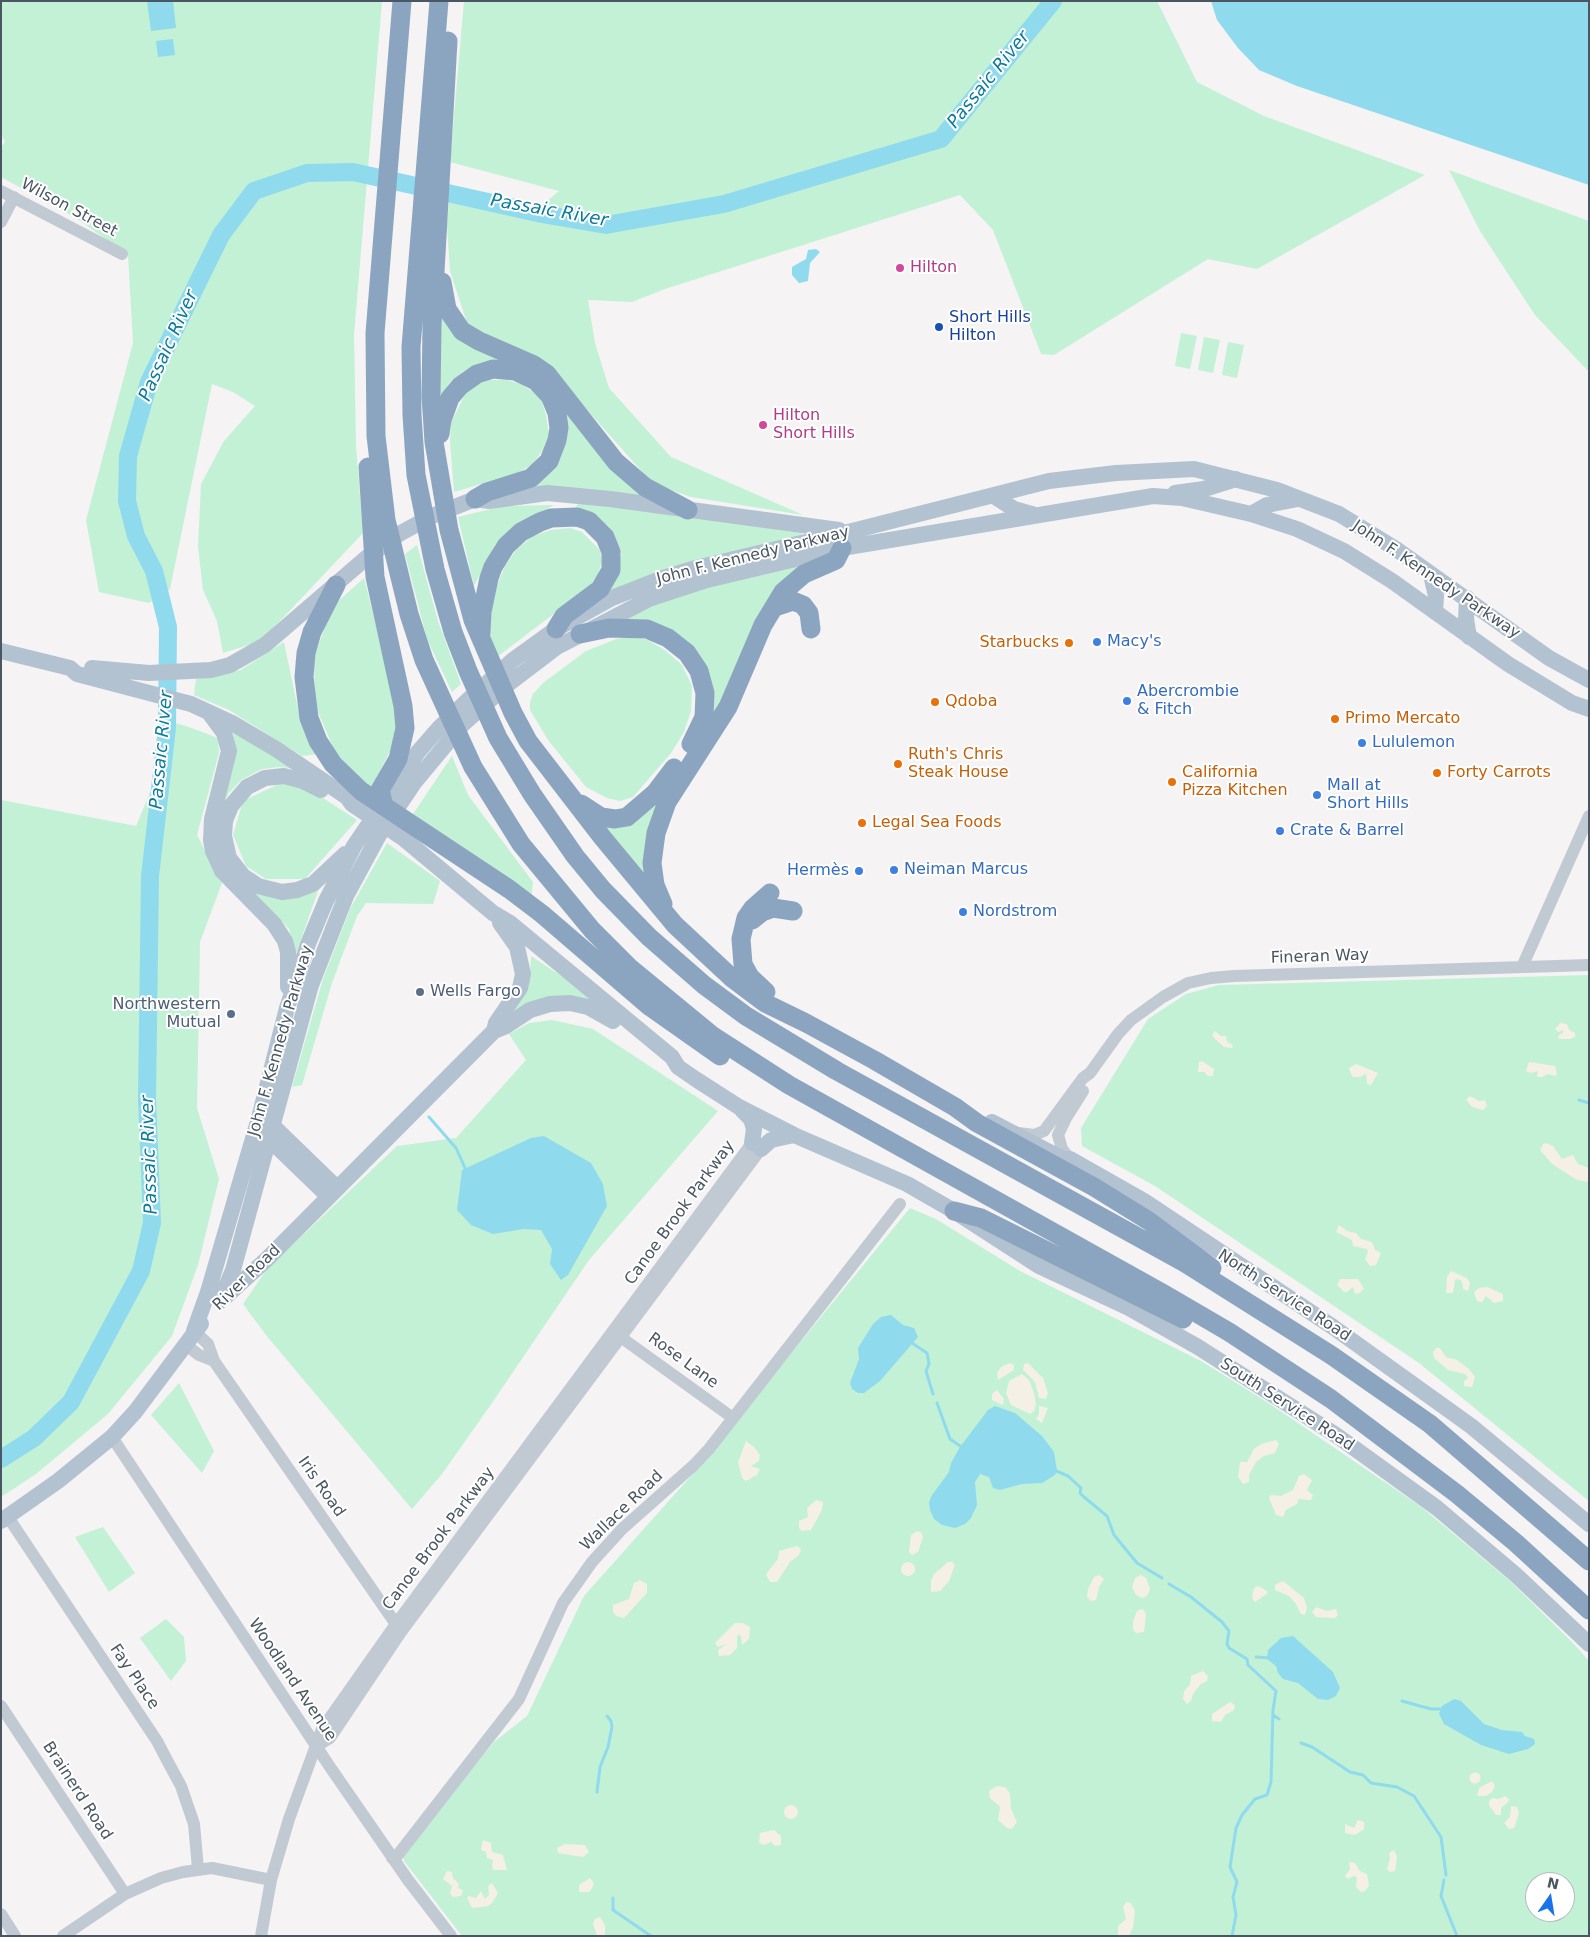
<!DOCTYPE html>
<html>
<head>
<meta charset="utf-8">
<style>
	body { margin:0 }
	#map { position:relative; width:1590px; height:1937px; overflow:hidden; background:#f5f3f3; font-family:"DejaVu Sans",sans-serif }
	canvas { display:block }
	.frame { position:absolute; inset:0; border:2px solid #4a5661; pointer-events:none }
	.north { position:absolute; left:1525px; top:1872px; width:50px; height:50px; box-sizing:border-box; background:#fff; border:1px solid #b7bbc0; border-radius:50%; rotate:13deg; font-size:14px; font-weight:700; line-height:20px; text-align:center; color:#4a5661 }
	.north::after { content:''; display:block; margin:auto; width:18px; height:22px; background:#1a73e8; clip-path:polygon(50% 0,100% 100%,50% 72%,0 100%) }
</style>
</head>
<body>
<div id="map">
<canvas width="1590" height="1937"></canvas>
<div class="frame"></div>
<div class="north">N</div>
</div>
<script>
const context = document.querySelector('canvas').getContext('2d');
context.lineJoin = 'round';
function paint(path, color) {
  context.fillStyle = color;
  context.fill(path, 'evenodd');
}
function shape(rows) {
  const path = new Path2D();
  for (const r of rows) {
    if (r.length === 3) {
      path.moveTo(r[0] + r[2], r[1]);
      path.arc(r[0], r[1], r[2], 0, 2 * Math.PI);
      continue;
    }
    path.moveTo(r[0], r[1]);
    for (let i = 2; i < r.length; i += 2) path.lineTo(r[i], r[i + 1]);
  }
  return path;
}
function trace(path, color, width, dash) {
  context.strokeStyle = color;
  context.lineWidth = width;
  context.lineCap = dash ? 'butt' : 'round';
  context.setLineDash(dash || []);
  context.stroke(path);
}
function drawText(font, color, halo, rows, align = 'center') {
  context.font = font + ' "DejaVu Sans",sans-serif';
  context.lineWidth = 4;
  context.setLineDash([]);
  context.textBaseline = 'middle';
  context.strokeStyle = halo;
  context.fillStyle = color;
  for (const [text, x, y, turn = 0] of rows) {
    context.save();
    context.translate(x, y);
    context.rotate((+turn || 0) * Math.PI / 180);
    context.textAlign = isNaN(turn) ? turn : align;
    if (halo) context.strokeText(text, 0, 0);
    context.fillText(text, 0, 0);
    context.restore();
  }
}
const green = shape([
	[1,1,382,1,354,335,356,446,363,533,261,641,223,653,217,621,203,590,198,546,201,484,224,441,255,406,233,392,212,384,170,589,149,603,99,592,86,520,133,343,128,255,76,218,1,177,1,147,5,142,1,134],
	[464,1,1157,1,1197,82,1264,116,1425,175,1257,269,1208,259,1054,355,1041,354,993,230,960,195,665,289,632,302,588,300,595,343,609,388,671,457,803,515,691,497,653,484,551,369,469,329,450,271,447,225,449,201,529,216,559,191,450,162],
	[1449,170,1589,221,1589,372,1535,315,1480,231],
	[440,311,508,360,471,367,464,371,451,381,441,395,439,395],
	[1181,333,1197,336,1190,369,1175,366],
	[1204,337,1220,340,1213,373,1198,370],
	[1228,342,1244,345,1237,378,1222,375],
	[489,380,506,380,521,384,540,396,546,415,549,434,542,451,533,464,518,473,454,492,450,442,451,423,465,394,474,385],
	[562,407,645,496,529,488],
	[580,500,801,533,802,535,603,596,618,557,622,556,609,527,593,514,576,507],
	[554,505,521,522,496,543,474,586,458,517,503,506],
	[570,528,582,532,600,550,602,561,598,575,589,587,497,657,490,637,492,597,505,566,517,549,533,536,551,530],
	[417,545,438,621,461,684,452,692,427,639,405,554],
	[818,561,805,569,711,724,707,677,627,620,641,609,688,592],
	[364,578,396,706,399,734,371,788,336,754,315,705,314,657,333,606],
	[632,636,648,640,666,651,682,665,692,686,691,711,684,732,671,753,633,797,620,801,607,798,586,787,548,740,530,710,530,702,533,694,543,683,586,651,616,639],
	[284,642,298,709,317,754,302,756,229,710,194,695,196,679,241,670],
	[157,718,186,726,218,738,219,753,197,835,222,883,200,942,197,1108,219,1179,198,1265,172,1336,108,1414,36,1474,1,1497,1,800,136,826,160,769],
	[233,733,298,769,279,767,262,769,241,780,229,793,220,811,235,760],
	[452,756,468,795,533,882,531,898,413,814],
	[285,781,323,798,357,820,305,879,266,879,246,866,233,835,243,801],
	[660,798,644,873,643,874,595,820],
	[387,843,440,881,433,904,366,903,357,916,332,983,302,1085,292,1087,323,979,351,907],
	[251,890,285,899,318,891,295,956,289,929],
	[531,956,563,977,605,1010,515,1012,513,1009,530,973],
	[1589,975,1589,1501,1419,1363,1155,1186,1082,1146,1081,1128,1148,1019,1186,994,1219,985],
	[552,1020,593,1029,718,1111,589,1260,492,1403,442,1474,412,1509,266,1335,243,1304,267,1269,397,1146,456,1138,526,1060,509,1034,529,1023],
	[910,1208,936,1219,1020,1271,1201,1361,1267,1402,1420,1506,1509,1580,1573,1643,1589,1661,1589,1936,462,1936,404,1861,403,1852,494,1742,527,1716,584,1596,691,1476],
	[1535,1882,1565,1882,1565,1912,1535,1912],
	[179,1383,214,1451,202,1473,151,1415],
	[103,1527,135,1573,109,1592,75,1537],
	[166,1619,184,1637,186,1661,171,1681,140,1638]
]);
const sand = shape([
	[1560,1023,1567,1024,1569,1030,1575,1033,1575,1037,1570,1039,1559,1039,1558,1036,1563,1033,1563,1030,1558,1032,1555,1029],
	[1215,1031,1221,1036,1226,1036,1227,1042,1233,1045,1232,1048,1224,1047,1214,1038,1212,1035],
	[1202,1061,1214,1069,1213,1076,1208,1076,1204,1072,1198,1072,1199,1062],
	[1529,1062,1555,1066,1557,1074,1555,1076,1548,1074,1542,1077,1537,1077,1538,1071,1531,1073,1526,1071],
	[1356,1064,1378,1073,1371,1085,1367,1084,1366,1074,1360,1077,1353,1077,1351,1074,1349,1068],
	[1470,1096,1479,1101,1485,1100,1487,1106,1483,1110,1472,1107,1466,1100],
	[1546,1143,1553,1146,1562,1159,1573,1155,1578,1164,1589,1168,1589,1182,1577,1180,1552,1164,1540,1150,1543,1144],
	[1339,1225,1347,1231,1356,1233,1361,1239,1372,1242,1375,1250,1381,1253,1376,1265,1370,1266,1365,1259,1368,1252,1367,1249,1353,1246,1352,1240,1336,1232],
	[1451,1271,1467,1278,1470,1283,1468,1291,1463,1289,1462,1281,1457,1279,1455,1280,1453,1293,1446,1293,1447,1277],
	[1340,1279,1358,1279,1364,1289,1358,1294,1355,1293,1353,1287,1347,1292,1344,1292,1337,1285],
	[1487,1287,1503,1294,1503,1301,1494,1303,1486,1296,1482,1302,1477,1301,1474,1292,1479,1288],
	[1436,1348,1440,1348,1446,1357,1457,1360,1469,1369,1475,1377,1472,1387,1464,1386,1464,1381,1468,1378,1465,1374,1448,1370,1434,1358,1433,1352],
	[1010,1363,1014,1365,1014,1370,998,1380,997,1373,1001,1367],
	[1028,1363,1043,1378,1048,1393,1046,1399,1039,1398,1035,1382,1023,1370,1024,1364],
	[1022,1374,1029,1380,1034,1393,1036,1404,1034,1411,1030,1414,1011,1405,1006,1393,1009,1381],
	[997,1390,1004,1399,1003,1405,992,1400,992,1394],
	[1039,1406,1048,1408,1042,1423,1036,1419,1039,1414],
	[1276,1440,1279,1444,1275,1453,1264,1456,1256,1462,1249,1475,1249,1482,1243,1484,1238,1477,1240,1462,1247,1462,1254,1449,1261,1444],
	[746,1441,754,1447,760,1455,759,1461,751,1466,760,1469,757,1475,746,1481,742,1478,738,1462],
	[1304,1474,1312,1480,1307,1490,1313,1495,1311,1500,1298,1499,1297,1504,1286,1510,1283,1517,1276,1515,1269,1498,1271,1495,1281,1496,1293,1490,1299,1476],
	[816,1500,823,1502,822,1510,811,1530,802,1531,799,1528,799,1521,808,1517,807,1508],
	[917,1531,921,1532,923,1537,918,1552,912,1555,909,1552,911,1535],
	[797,1546,801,1549,799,1555,790,1562,777,1582,770,1582,766,1574,778,1559,779,1551],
	[908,1569,7],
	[948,1562,952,1562,955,1565,949,1581,940,1591,931,1592,931,1581,934,1574],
	[1099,1575,1104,1579,1099,1587,1096,1600,1091,1601,1087,1597,1088,1589,1094,1577],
	[1141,1575,1146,1578,1150,1589,1147,1596,1142,1598,1136,1595,1132,1587,1135,1578],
	[640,1580,647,1584,647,1593,624,1618,616,1616,613,1612,613,1605,629,1599,634,1583],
	[1283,1581,1304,1598,1307,1608,1305,1615,1301,1614,1296,1604,1289,1596,1275,1590,1275,1585],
	[1258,1586,1267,1591,1268,1593,1255,1602,1252,1598,1253,1592,1254,1588],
	[1316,1607,1327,1611,1336,1609,1338,1615,1335,1618,1316,1617,1312,1612],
	[1143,1609,1146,1614,1144,1632,1136,1633,1133,1630,1133,1622,1137,1611],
	[735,1623,743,1623,750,1627,749,1639,742,1645,741,1636,739,1635,737,1636,737,1648,730,1655,719,1656,718,1650,727,1644,718,1647,715,1643],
	[1203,1671,1208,1676,1207,1681,1201,1684,1193,1694,1191,1701,1187,1704,1183,1699,1184,1691,1190,1685,1191,1676],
	[1230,1702,1235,1705,1234,1710,1225,1715,1221,1722,1212,1721,1212,1714],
	[1475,1778,5.5],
	[1492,1781,1495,1786,1492,1792,1486,1796,1477,1796,1479,1788],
	[997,1786,1005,1787,1010,1793,1011,1809,1017,1822,1012,1829,1007,1828,998,1820,1000,1807,990,1798,989,1791],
	[1505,1796,1509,1799,1508,1802,1501,1808,1501,1815,1496,1815,1489,1805,1489,1801,1492,1798,1499,1799],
	[791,1812,7],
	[1511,1806,1517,1807,1519,1813,1514,1828,1509,1829,1504,1823,1510,1817],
	[1358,1820,1364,1822,1364,1829,1355,1835,1345,1833,1345,1824,1354,1828],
	[774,1830,781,1836,781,1845,775,1846,771,1842,764,1845,759,1843,760,1833],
	[483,1840,491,1843,492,1852,503,1855,507,1870,494,1870,492,1868,493,1860,487,1858,486,1852,481,1850],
	[565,1844,585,1845,589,1852,583,1857,558,1853,557,1848],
	[1394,1850,1397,1857,1395,1871,1390,1872,1387,1869,1390,1858,1389,1853],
	[1349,1862,1355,1863,1360,1871,1367,1874,1369,1886,1365,1891,1361,1892,1356,1887,1357,1877,1353,1876,1348,1879,1345,1876,1350,1869],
	[447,1871,452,1872,453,1878,459,1884,458,1888,463,1890,461,1896,453,1897,450,1894,452,1886,443,1879],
	[590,1878,594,1883,591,1890,589,1892,579,1892,579,1885],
	[492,1883,498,1893,492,1903,488,1906,472,1908,467,1898,469,1896,476,1898,481,1891,485,1899,489,1895,488,1886],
	[1126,1902,1131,1903,1135,1911,1133,1928,1129,1936,1118,1936,1118,1926,1126,1919,1123,1907],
	[600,1917,605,1925,605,1936,597,1936,593,1924,595,1919]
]);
const water = shape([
	[147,1,173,1,176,28,151,31],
	[1211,1,1589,1,1589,185,1297,86,1259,70,1238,48,1217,20],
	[173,39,175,55,158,57,156,41],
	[816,249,820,252,810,263,808,281,799,283,792,275,792,267,806,259,808,250],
	[544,1136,591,1163,603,1184,607,1206,568,1275,561,1280,550,1264,552,1249,541,1230,524,1229,493,1234,471,1225,457,1210,462,1170,531,1138],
	[891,1315,903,1325,914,1328,918,1337,880,1381,864,1393,858,1393,852,1389,850,1383,859,1359,858,1348,873,1324,881,1317],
	[995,1406,1015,1413,1042,1436,1054,1452,1057,1471,1055,1475,1042,1483,1022,1484,1000,1490,993,1488,989,1477,980,1474,975,1482,977,1505,971,1518,965,1524,955,1528,942,1525,934,1519,930,1510,929,1502,932,1495,949,1472,951,1463,960,1447,988,1410],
	[1293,1636,1333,1672,1340,1688,1336,1696,1328,1700,1318,1699,1298,1683,1283,1679,1278,1673,1276,1666,1267,1659,1268,1650,1281,1638],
	[1454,1699,1461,1701,1484,1724,1502,1730,1522,1732,1525,1736,1534,1739,1535,1744,1528,1749,1509,1754,1481,1745,1444,1724,1439,1714,1442,1706]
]);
const stream = shape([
	[1579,1100,1589,1103],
	[429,1117,456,1148,465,1168],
	[908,1343,912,1343,927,1353,929,1364,926,1371,933,1394],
	[937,1403,950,1439,963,1448],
	[1054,1470,1068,1476,1081,1488,1080,1493,1084,1497,1107,1516,1114,1535,1137,1563,1162,1578],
	[1169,1584,1191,1597,1222,1622,1229,1631,1227,1644,1229,1648,1247,1659,1248,1665,1276,1691,1273,1710,1271,1782,1267,1795,1255,1799,1242,1815,1236,1828,1230,1867,1237,1882,1233,1897,1236,1915,1232,1936],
	[1256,1657,1271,1658],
	[1402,1701,1431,1709,1441,1709],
	[1273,1715,1279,1719],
	[1301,1743,1312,1747,1350,1772,1363,1775,1371,1783,1397,1787,1414,1796,1441,1837,1446,1875],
	[597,1792,600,1767,608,1747,612,1727,611,1721,607,1716],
	[1444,1880,1441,1896,1457,1936],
	[613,1898,613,1910,651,1936]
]);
const river = shape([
	[1,1459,34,1438,71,1402,141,1271,152,1223,147,1099,150,876,167,728,168,627,154,571,136,536,127,501,128,456,149,382,221,235,254,191,307,173,353,172,542,214,606,225,724,204,941,139,1053,1]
]);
const minor = shape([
	[1,191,122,254],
	[1,222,14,197],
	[1522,967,1589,816],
	[1018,1133,1034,1135,1044,1131,1083,1078,1090,1073,1118,1034,1131,1020,1163,997,1188,983,1211,978,1234,976,1589,965],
	[1070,1159,1062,1149,1058,1135,1066,1118,1083,1091],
	[194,1331,208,1344,214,1361,400,1630],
	[615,1333,733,1418],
	[185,1344,199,1355,214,1361],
	[112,1437,330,1767,408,1880,451,1936],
	[8,1517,157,1741,168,1762,181,1786,194,1824,198,1869],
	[1,1706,125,1894],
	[392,1858,397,1856,519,1699,563,1603,592,1562,622,1529,694,1465,709,1449,900,1204],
	[1,1914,15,1936],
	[63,1936,125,1894,161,1878,183,1872,212,1868,271,1880],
	[261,1936,271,1880,289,1819,322,1729,396,1624,752,1143,761,1149,401,1632,330,1738,317,1746]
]);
const major = shape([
	[1175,493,1204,489,1236,479],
	[994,496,1014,509,1035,515],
	[1251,514,1267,505,1298,499],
	[1431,575,1436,596,1435,612],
	[1467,598,1466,619,1469,637],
	[1,651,70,668,77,674,191,704,232,723,276,749,347,797,352,804,403,838,493,913,510,923,672,1057,678,1067,697,1080,739,1107,794,1135,907,1184,954,1211,1039,1266,1129,1308,1198,1347,1336,1435,1437,1508,1516,1575,1589,1644],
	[92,668,149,673,211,670,230,665,265,645,365,559,399,534,432,516,475,499,489,501,547,493,610,499,839,530],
	[210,714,224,733,229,751,212,819,211,840,213,851,222,871,274,924,285,941,288,952,288,987],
	[321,790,303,781,284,776,265,778,247,787,231,806,225,821,224,836,229,858,243,876,258,886,282,892,297,890,313,884,345,854],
	[494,1031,496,1023,520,988,523,974,517,947,500,923],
	[742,1110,751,1119,754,1129,752,1143],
	[266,1122,272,1125,337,1188],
	[992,1122,1063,1159,1070,1159,1144,1201,1333,1327,1471,1426,1589,1524],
	[265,1131,269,1139,329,1197],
	[761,1149,771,1140,794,1135],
	[224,1298,267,1259,494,1031,506,1026,530,1010,550,1004,570,1003,588,1007,613,1021],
	[220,1301,233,1270,311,985,346,896,379,835,414,783,463,724,507,685,557,647,649,599,707,580,842,548,1153,496,1182,498,1251,514,1297,529,1344,551,1392,581,1508,664,1572,703,1589,709],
	[194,1331,208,1292,259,1118,287,1008,308,944,326,901,354,846,418,752,439,728,469,699,513,660,556,629,612,598,663,578,696,568,852,531,1049,481,1116,473,1194,469,1277,490,1339,514,1396,549,1549,658,1589,680],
	[1,1521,58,1481,112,1437,135,1412,201,1324]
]);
const highway = shape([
	[402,1,375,333,376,436,386,520,409,614,424,660,473,767,521,844,592,930,629,967,713,1036,789,1085,1164,1294,1229,1332,1331,1399,1457,1494,1516,1543,1589,1610],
	[439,1,411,347,412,415,416,475,435,569,453,632,468,671,498,738,532,794,575,856,603,890,649,937,704,985,746,1016,837,1071,1185,1263,1331,1355,1430,1424,1589,1561],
	[448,41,432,325,431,396,434,442,449,530,473,620,513,713,528,741,602,837,675,925,733,979,765,1003,806,1023,874,1060,955,1107,977,1123,1094,1187,1149,1221,1212,1268],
	[442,282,447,309,462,331,479,341,534,365,547,374,616,462,645,487,688,510],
	[440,434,442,420,450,398,460,386,477,374,493,369,515,371,536,381,550,396,557,413,559,428,557,440,549,461,531,478,487,492,475,499],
	[368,467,375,577,403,706,405,728,398,759,380,790,383,802],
	[336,585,312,632,306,653,304,677,309,718,318,741,333,764,361,791,509,889,542,914,649,1006,720,1056],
	[775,607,793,601,803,605,809,613,811,629],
	[481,633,482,612,489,578,493,567,506,546,521,532,540,522,551,518,577,517,589,521,605,537,611,552,611,570,600,589,564,616,556,629],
	[580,634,609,628,647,629,668,638,687,653,699,671,705,693,704,717,691,744],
	[581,804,601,817,615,819,627,817,655,793,674,768],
	[663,904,655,885,652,863,656,833,667,802,728,707,763,625,783,592,804,574,836,560,842,548],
	[752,920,762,912,773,908,793,911],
	[766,992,750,977,743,964,741,939,746,918,753,908,770,893],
	[954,1211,981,1218,1183,1319]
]);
const markers = [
	[900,268,5,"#d1479c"],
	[939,327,5,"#1a4fb4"],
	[763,425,5,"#d1479c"],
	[1097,642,5,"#3f7fe0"],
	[1069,643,5,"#e8710a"],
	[1127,701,5,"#3f7fe0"],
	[935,702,5,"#e8710a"],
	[1335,719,5,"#e8710a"],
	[1362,743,5,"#3f7fe0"],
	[898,764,5,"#e8710a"],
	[1437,773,5,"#e8710a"],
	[1172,782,5,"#e8710a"],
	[1317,795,5,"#3f7fe0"],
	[862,823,5,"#e8710a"],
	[1280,831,5,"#3f7fe0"],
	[894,870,5,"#3f7fe0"],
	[859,871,5,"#3f7fe0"],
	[963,912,5,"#3f7fe0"],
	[420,992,5,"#5c6f8a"],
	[231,1014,5,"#5c6f8a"]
];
const streetNames = [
	["Wilson Street",69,208,28],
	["John F. Kennedy Parkway",753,556,-14],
	["John F. Kennedy Parkway",1436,580,34],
	["Fineran Way",1320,957,-2],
	["John F. Kennedy Parkway",281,1041,-74],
	["Canoe Brook Parkway",680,1213,-54],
	["River Road",247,1278,-44],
	["North Service Road",1284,1296,33],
	["Rose Lane",683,1361,36],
	["South Service Road",1287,1405,33],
	["Iris Road",321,1487,55],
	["Wallace Road",622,1511,-44],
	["Canoe Brook Parkway",439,1539,-53],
	["Fay Place",134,1677,56],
	["Woodland Avenue",292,1680,56],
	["Brainerd Road",77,1791,57]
];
const hotelNames = [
	["Hilton",910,268],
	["Hilton",773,416],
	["Short Hills",773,434]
];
const transitNames = [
	["Short Hills",949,318],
	["Hilton",949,336]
];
const shopNames = [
	["Macy's",1107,642],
	["Abercrombie",1137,692],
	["& Fitch",1137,710],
	["Lululemon",1372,743],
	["Mall at",1327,786],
	["Short Hills",1327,804],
	["Crate & Barrel",1290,831],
	["Neiman Marcus",904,870],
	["Hermès",849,871,"right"],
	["Nordstrom",973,912]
];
const foodNames = [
	["Starbucks",1059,643,"right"],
	["Qdoba",945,702],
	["Primo Mercato",1345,719],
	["Ruth's Chris",908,755],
	["Steak House",908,773],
	["California",1182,773],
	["Pizza Kitchen",1182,791],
	["Forty Carrots",1447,773],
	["Legal Sea Foods",872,823]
];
const serviceNames = [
	["Wells Fargo",430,992],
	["Northwestern",221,1005,"right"],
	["Mutual",221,1023,"right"]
];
const waterNames = [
	["Passaic River",989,80,-51],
	["Passaic River",549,211,10],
	["Passaic River",169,346,-66],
	["Passaic River",162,750,-85],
	["Passaic River",150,1155,-92]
];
paint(green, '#c3f1d5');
paint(sand, '#f5f0e5');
paint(water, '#90daee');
trace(stream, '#90daee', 3);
trace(river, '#90daee', 18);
trace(minor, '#c1cad2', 12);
trace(major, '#b3c2d1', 16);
trace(highway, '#8ba5c1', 19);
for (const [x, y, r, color] of markers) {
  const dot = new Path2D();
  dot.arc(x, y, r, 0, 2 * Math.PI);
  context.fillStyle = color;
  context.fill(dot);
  trace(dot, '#fff', 2);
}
drawText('16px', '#4a5661', '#fff', streetNames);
drawText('16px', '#b23c85', '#fff', hotelNames, 'left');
drawText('16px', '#164399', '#fff', transitNames, 'left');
drawText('16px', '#366cbe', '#fff', shopNames, 'left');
drawText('16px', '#c56008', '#fff', foodNames, 'left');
drawText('16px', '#4e5e75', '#fff', serviceNames, 'left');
drawText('italic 18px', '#0c7c9b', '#fff', waterNames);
</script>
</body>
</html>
